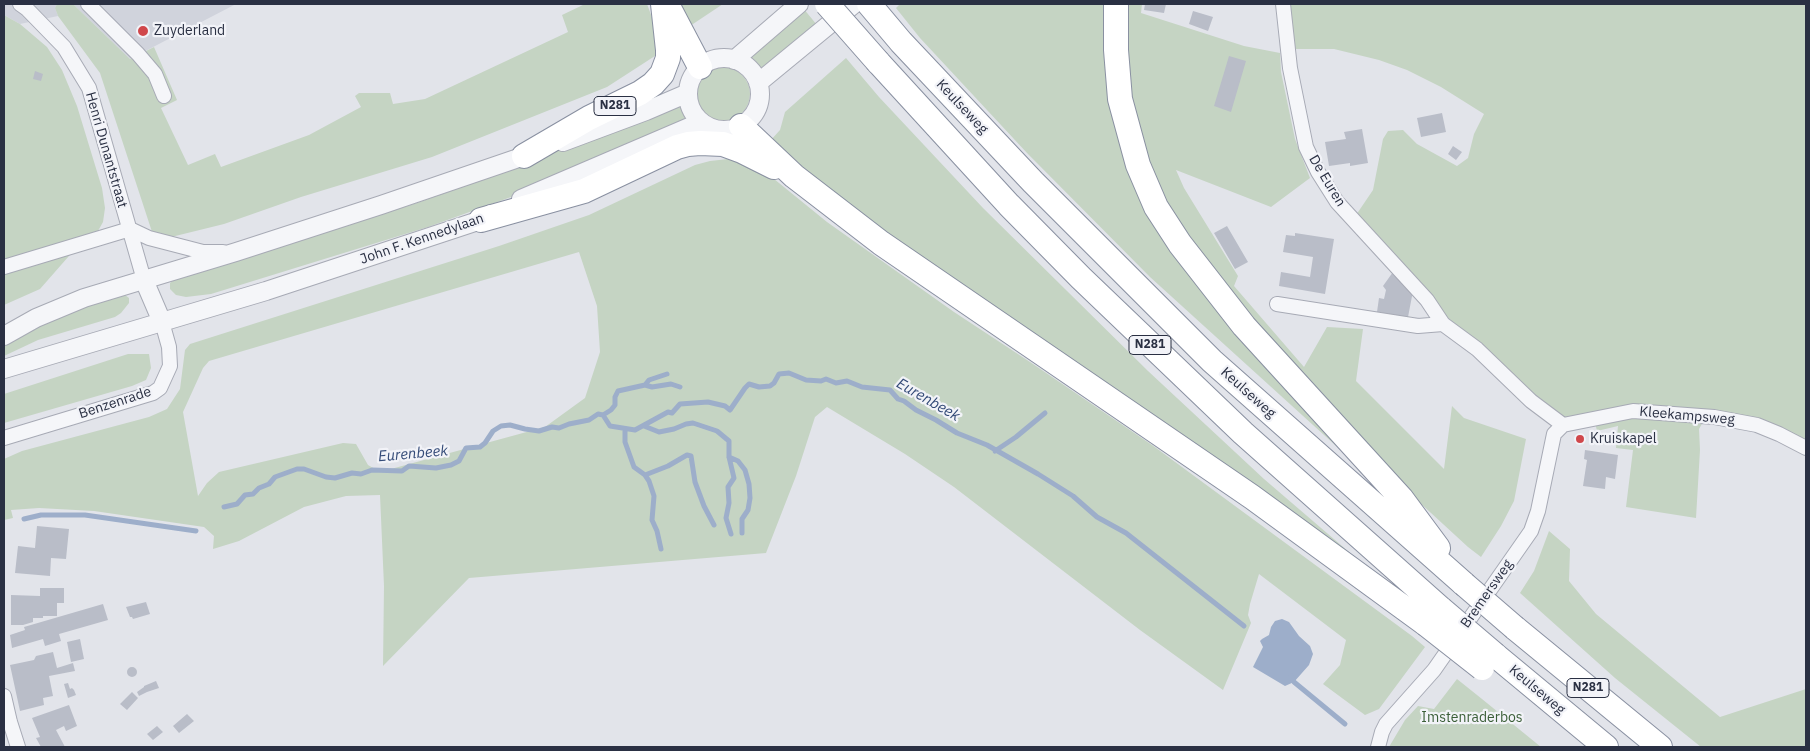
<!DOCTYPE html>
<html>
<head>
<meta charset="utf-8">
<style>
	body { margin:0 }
	#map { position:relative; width:1810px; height:751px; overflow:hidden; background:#e2e4ea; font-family:"IBM Plex Sans",sans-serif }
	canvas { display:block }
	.frame { position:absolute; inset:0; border:5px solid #2a3043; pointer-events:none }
</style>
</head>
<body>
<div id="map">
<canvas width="1810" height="751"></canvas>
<div class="frame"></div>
</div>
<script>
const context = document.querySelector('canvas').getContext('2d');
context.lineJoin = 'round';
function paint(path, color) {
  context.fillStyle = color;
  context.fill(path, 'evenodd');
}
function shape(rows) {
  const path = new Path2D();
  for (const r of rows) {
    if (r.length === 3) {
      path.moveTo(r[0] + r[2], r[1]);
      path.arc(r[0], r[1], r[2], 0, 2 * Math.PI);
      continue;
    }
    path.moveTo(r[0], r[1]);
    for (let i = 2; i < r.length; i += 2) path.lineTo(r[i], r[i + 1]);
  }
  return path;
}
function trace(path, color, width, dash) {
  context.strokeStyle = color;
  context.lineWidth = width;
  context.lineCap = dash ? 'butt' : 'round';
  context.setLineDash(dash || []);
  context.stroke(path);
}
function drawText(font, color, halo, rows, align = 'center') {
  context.font = font + ' "IBM Plex Sans",sans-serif';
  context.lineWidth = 4.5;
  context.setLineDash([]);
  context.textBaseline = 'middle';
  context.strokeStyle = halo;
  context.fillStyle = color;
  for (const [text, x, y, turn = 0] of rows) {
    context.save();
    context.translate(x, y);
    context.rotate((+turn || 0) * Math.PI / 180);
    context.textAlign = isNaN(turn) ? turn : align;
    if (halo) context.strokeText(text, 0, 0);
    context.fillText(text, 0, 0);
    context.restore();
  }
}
const built = shape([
	[4,4,57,4,55,8,58,16,20,24,4,15],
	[73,4,236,4,130,59]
]);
const green = shape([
	[57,4,73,4,130,59,154,47,177,100,161,108,188,165,215,154,221,167,309,135,361,107,355,96,359,93,390,93,393,104,425,99,568,32,562,15,585,4,647,4,660,39,658,54,607,87,432,157,301,197,224,224,155,241,100,73,58,16,55,8],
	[674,4,723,4,687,28],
	[900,4,1103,4,1103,30,1106,82,1118,127,1136,177,1378,484,1150,277,1027,153,920,38,896,8],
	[1125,4,1142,4,1141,13,1244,46,1280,53,1281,72,1295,139,1310,178,1271,207,1176,170,1184,188,1238,276,1234,286,1304,367,1327,327,1363,329,1356,381,1444,469,1452,406,1464,418,1526,439,1514,501,1501,526,1481,557,1468,547,1406,490,1225,290,1170,209,1148,161,1130,97],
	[1285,4,1806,4,1806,456,1788,446,1759,433,1748,429,1703,422,1699,429,1700,450,1696,518,1626,507,1633,450,1616,448,1618,426,1597,431,1593,414,1567,418,1553,412,1496,364,1416,287,1352,221,1373,190,1383,139,1388,131,1403,130,1417,144,1457,166,1468,158,1474,134,1484,114,1441,87,1407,70,1379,60,1334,49,1290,49],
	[803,8,817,25,759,72,753,63,745,58],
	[4,15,20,24,47,47,62,70,77,106,102,188,105,208,103,222,98,231,83,240,40,289,4,305],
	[846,58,879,97,983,208,1148,371,1264,479,1349,552,1398,596,889,242,770,141,780,130,785,112],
	[723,94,27],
	[681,102,690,118,536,188,428,227,211,294,186,297,176,295,170,289,170,283,176,278,411,205,502,173],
	[737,158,763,170,827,222,954,312,1030,362,1152,445,1412,636,1425,647,1379,709,1365,715,1323,684,1340,665,1346,640,1259,574,1250,604,1248,615,1251,623,1223,690,1140,630,954,487,905,454,827,407,815,417,796,476,766,553,469,578,383,666,384,586,380,495,346,496,304,507,239,541,213,549,214,536,204,527,94,511,39,508,11,510,13,518,4,520,4,459,22,451,149,417,167,409,180,389,185,350,190,344,499,246,589,215,695,165,710,161],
	[579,252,597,306,600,352,585,398,545,427,380,472,368,465,356,444,343,443,219,472,207,483,198,496,183,412,203,368,209,361],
	[125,295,129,298,129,303,121,313,115,317,38,340,4,356,4,346,24,333,68,312],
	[128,354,149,354,151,368,146,380,132,386,4,423,4,394],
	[1549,531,1570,549,1569,581,1596,614,1720,717,1806,689,1806,747,1701,747,1615,678,1520,593,1534,571],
	[1457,679,1482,699,1541,747,1389,747,1405,720,1418,706,1434,709]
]);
const water = shape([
	[1282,619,1289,622,1299,636,1310,646,1313,654,1309,665,1294,682,1285,686,1253,667,1263,647,1260,641,1262,639,1269,635,1271,627,1275,621]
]);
const stream = shape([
	[645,385,652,387,671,384,680,387],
	[603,415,611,410,615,405,615,397,618,391,645,385,649,380,667,374],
	[644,426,659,432,674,429,686,424,693,423,717,431,729,441,729,457,734,478,728,487,729,503,726,518,731,534],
	[625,429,625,442,634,467,645,475,649,481,654,496,652,520,657,531,661,549],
	[995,451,1016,437,1045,413],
	[729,457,738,461,745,470,749,484,750,498,748,510,742,519,742,533],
	[645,475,668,466,687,455,691,456,695,482,704,506,714,525],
	[224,507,237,504,245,495,253,494,259,488,269,484,275,477,297,469,304,469,326,477,335,478,352,473,361,474,372,470,402,471,409,466,436,468,451,465,459,461,466,448,480,447,485,443,493,431,501,426,510,425,525,429,539,431,552,427,559,428,569,424,589,420,598,414,603,415,610,426,635,430,668,412,672,413,680,404,708,402,725,406,730,410,745,388,749,384,759,387,770,386,774,383,779,374,789,373,806,380,821,381,826,379,836,383,847,381,862,387,890,390,898,399,904,401,916,410,936,420,957,433,987,445,1038,474,1073,496,1097,517,1126,533,1244,626],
	[24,519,41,515,85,515,196,531],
	[1291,676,1294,682,1345,724]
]);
const building = shape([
	[1145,4,1166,4,1164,13,1144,10],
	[1193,11,1213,17,1208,31,1189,24],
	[1229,56,1246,61,1231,112,1214,106],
	[35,71,43,74,41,81,33,79],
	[1442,113,1446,132,1421,137,1417,118],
	[1362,129,1368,163,1350,166,1350,163,1329,166,1325,142,1346,139,1344,132],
	[1453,146,1462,152,1456,160,1448,154],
	[1227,226,1248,262,1235,269,1214,233],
	[1295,233,1334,239,1325,294,1279,286,1281,272,1310,277,1313,257,1283,252,1286,235,1295,236],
	[1393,272,1413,291,1408,317,1377,312,1379,298,1384,299,1386,290,1383,286],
	[1580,433,1586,438,1581,445,1575,440],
	[1585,450,1618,455,1615,479,1606,477,1605,489,1583,486,1587,460,1584,459],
	[37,526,69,529,66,559,51,558,50,576,15,573,18,546,35,548],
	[40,588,64,588,64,603,57,603,57,616,43,616,43,618,33,618,33,622,23,625,11,625,11,595,40,596],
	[146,602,150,614,133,619,132,617,130,617,126,607],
	[103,604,108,620,59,634,61,641,45,646,43,639,12,648,10,635,25,630,24,627],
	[80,639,84,659,71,662,67,642],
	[53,652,57,668,73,663,75,671,49,676,53,696,43,698,44,705,20,711,10,665,34,660,36,656],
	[132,672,5],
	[156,681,159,688,147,692,139,696,137,692,144,687,144,686],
	[68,683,70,689,72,688,74,690,76,695,68,698,64,684],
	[132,692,138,698,127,710,120,704],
	[69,705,77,726,66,731,64,726,56,730,65,747,41,747,36,738,40,737,32,718],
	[187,714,194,721,179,733,173,726],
	[157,726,163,732,153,740,147,734]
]);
const minor = shape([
	[20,4,27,9,64,47,89,88,144,280],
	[88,4,138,54,155,74,164,96],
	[1283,4,1290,68,1306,147,1318,172,1337,202,1427,300,1443,324,1477,349,1531,401,1563,425],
	[130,229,149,238,203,252,223,252],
	[4,267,130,229],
	[1277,304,1418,326,1443,324],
	[1563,425,1633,411,1714,417,1757,425,1779,434,1806,448],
	[4,438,153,393,160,388,170,366,169,347,162,322],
	[4,696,10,722,18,747],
	[1378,747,1382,732,1386,724,1434,670,1531,531,1538,511,1554,434,1563,425]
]);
const tertiary = shape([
	[724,94,36],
	[734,60,799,4],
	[758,83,854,4],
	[563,142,646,111,688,93],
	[521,199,701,122],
	[144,280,162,322],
	[4,336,36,318,84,298,236,252,381,205,536,152],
	[4,369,266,291,481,220,491,214]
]);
const trunk = shape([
	[869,4,901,42,1033,182,1212,361,1464,584],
	[1116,4,1116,50,1120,99,1138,165,1156,207,1180,244,1244,326,1401,498,1438,548],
	[669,8,700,67],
	[878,62,1009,205,1081,278,1243,433,1441,609],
	[741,126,794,176,881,243,1252,497,1426,624],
	[524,156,589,118,640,93,653,84,662,74,668,58,668,50,663,4],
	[481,220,584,191,677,147,688,144,700,143,723,144,742,151,774,167],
	[1515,628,1660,747],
	[1495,655,1606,747]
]);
const trunkBridge = shape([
	[827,4,878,62],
	[1464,584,1515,628],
	[1441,609,1495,655],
	[1426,624,1482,668]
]);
const markers = [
	[143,31,6,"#d0474b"],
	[1580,439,5,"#d0474b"]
];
const shields = [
	[615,106,42],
	[1150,345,42],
	[1588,688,42]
];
const shieldNames = [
	["N281",615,106],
	["N281",1150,345],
	["N281",1588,688]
];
const poiNames = [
	["Zuyderland",154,31],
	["Kruiskapel",1590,439]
];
const streetNames = [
	["Keulseweg",962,107,47],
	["Henri Dunantstraat",106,150,74],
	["De Euren",1327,181,59],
	["John F. Kennedylaan",422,239,-19],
	["Keulseweg",1248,393,42],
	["Benzenrade",115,403,-18],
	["Kleekampsweg",1687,416,5],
	["Bremersweg",1487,594,-55],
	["Keulseweg",1537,690,40]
];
const parkNames = [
	["Imstenraderbos",1472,718]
];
const waterNames = [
	["Eurenbeek",928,400,30],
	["Eurenbeek",413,454,-5]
];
paint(built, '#d0d3dc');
paint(green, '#c5d4c3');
paint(water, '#9daeca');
trace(stream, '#9daeca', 5);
paint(building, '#b9bdc8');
trace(minor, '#a7aab5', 16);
trace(tertiary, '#a7aab5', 20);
trace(trunk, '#8990a1', 26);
trace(minor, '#f5f6f9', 14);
trace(tertiary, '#f5f6f9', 18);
trace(trunk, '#fff', 24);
trace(trunkBridge, '#8990a1', 26, []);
trace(trunkBridge, '#fff', 24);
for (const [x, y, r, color] of markers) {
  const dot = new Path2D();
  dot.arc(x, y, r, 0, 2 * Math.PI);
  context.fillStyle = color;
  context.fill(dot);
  trace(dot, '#f2f3f8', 2);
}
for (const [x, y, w] of shields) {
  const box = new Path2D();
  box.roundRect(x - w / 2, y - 9.5, w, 19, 4);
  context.fillStyle = '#f2f3f8';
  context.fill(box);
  trace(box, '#2a3043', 1);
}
drawText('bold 12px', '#2a3043', null, shieldNames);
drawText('14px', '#2a3043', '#f2f3f8', poiNames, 'left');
drawText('14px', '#2a3043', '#f2f3f8', streetNames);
drawText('14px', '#3a5e37', '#f2f3f8', parkNames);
drawText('italic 15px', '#334a77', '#f2f3f8', waterNames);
</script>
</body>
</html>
